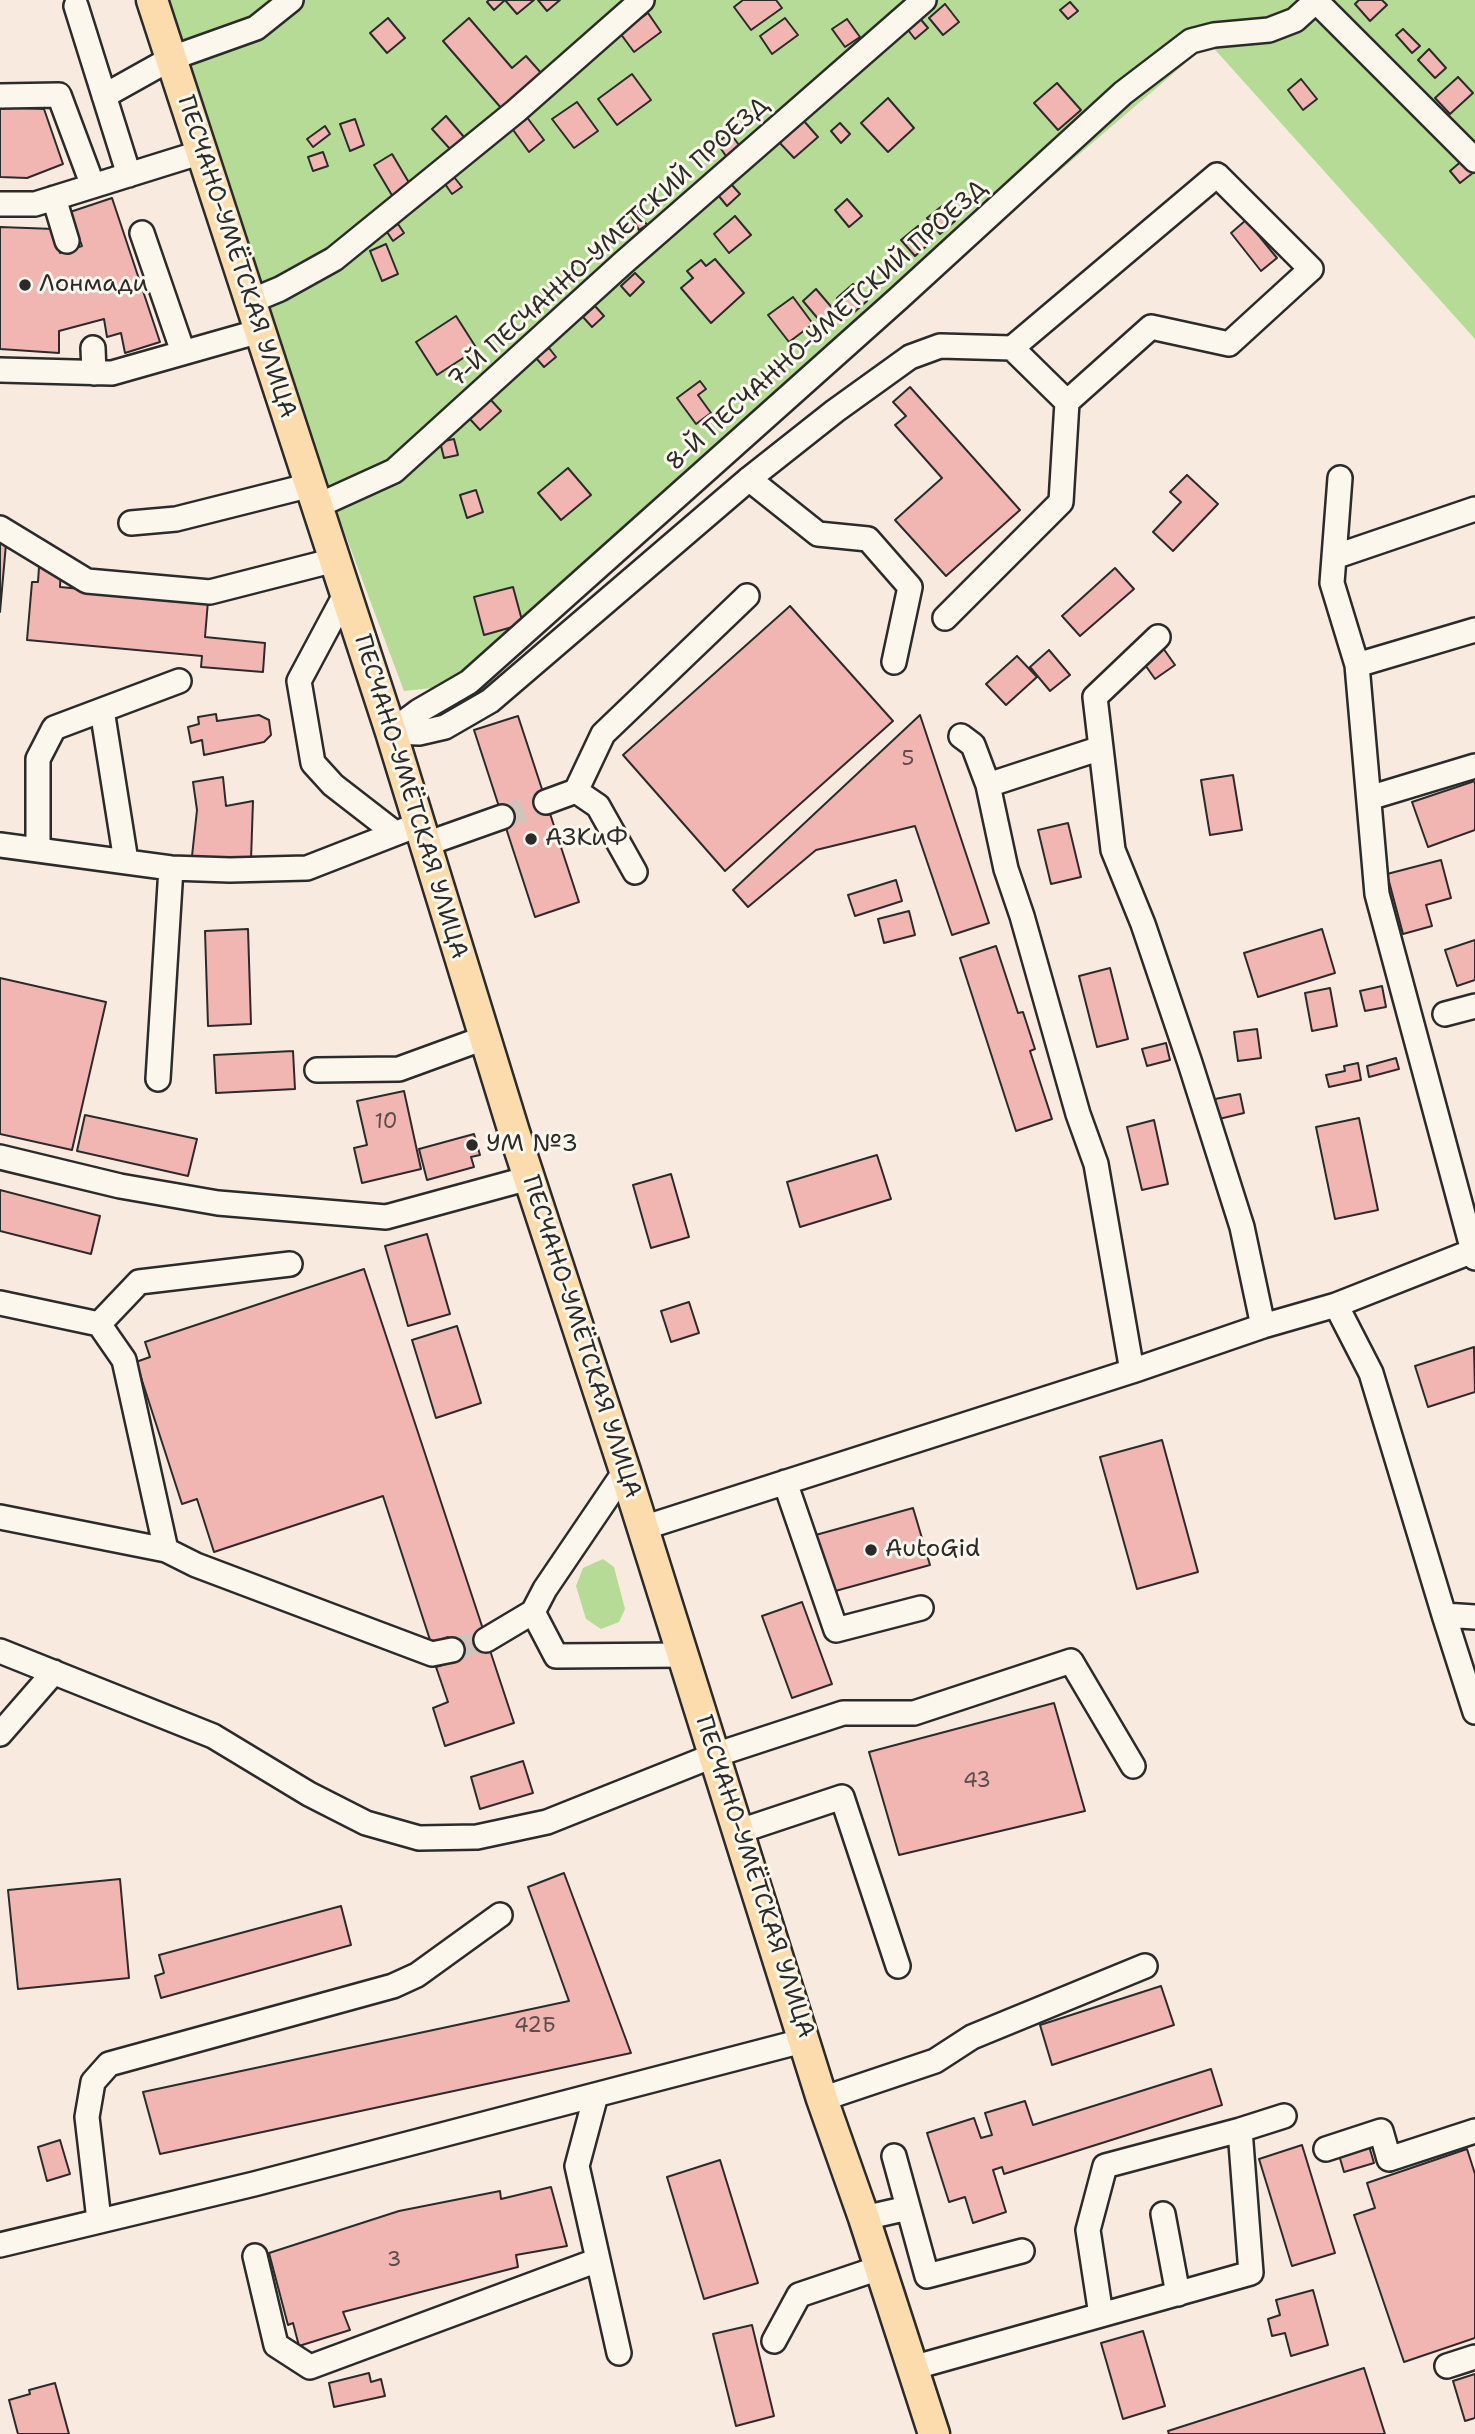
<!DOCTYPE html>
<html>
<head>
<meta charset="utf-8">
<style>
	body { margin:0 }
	canvas { display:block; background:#f9eae0 }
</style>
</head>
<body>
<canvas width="1475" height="2434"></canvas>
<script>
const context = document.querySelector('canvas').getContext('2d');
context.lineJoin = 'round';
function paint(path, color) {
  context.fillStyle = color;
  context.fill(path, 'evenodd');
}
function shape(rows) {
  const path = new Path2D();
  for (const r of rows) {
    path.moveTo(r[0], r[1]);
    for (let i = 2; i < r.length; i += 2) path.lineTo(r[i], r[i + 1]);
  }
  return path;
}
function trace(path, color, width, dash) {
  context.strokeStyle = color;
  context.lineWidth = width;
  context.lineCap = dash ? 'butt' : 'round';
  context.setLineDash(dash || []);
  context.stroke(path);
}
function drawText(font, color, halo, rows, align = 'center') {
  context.font = font + ' "Shantell Sans",sans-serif';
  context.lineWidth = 6;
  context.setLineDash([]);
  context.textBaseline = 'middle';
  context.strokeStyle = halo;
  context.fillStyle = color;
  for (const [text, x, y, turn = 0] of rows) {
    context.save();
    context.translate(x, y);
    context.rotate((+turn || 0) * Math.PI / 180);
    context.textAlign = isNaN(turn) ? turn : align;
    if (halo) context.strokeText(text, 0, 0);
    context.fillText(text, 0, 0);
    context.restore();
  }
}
const green = shape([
	[166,0,1475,0,1475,339,1209,43,897,310,478,683,404,691,287,379],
	[603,1559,614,1567,625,1609,619,1622,601,1629,586,1619,576,1586,583,1568]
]);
const building = shape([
	[489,0,505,0,494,10,487,2,489,0],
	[505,0,534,0,517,14,505,0],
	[538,0,560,0,547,11,538,0],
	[743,0,776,0,782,8,751,30,734,7,743,0],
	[1359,0,1382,0,1387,5,1370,21,1355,4,1359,0],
	[1070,2,1078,11,1068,19,1060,10,1070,2],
	[945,4,959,22,943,35,929,18,945,4],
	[648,13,661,32,634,52,620,33,648,13],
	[917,15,928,28,915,39,905,26,917,15],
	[388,18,405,38,387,53,370,33,388,18],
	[469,18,512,68,526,56,542,74,502,109,443,41,469,18],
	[785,18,798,35,772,54,760,36,785,18],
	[847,19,860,37,845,47,832,29,847,19],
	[1403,29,1420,46,1412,53,1396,35,1403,29],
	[1429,49,1446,68,1435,78,1418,60,1429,49],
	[632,74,651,100,617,125,598,99,632,74],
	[1458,77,1473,93,1450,114,1435,98,1458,77],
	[1301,79,1317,99,1303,110,1288,90,1301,79],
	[1057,83,1081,110,1058,130,1034,103,1057,83],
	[888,98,914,128,888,152,861,123,888,98],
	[577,102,598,131,574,148,552,119,577,102],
	[0,107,44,109,63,164,27,178,0,177,0,107],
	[446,116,464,137,450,149,432,129,446,116],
	[526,116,544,140,529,152,511,127,526,116],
	[355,119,364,145,350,151,340,124,355,119],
	[803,120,818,137,794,158,778,141,803,120],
	[840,123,850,134,841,143,831,131,840,123],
	[325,126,330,134,313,147,307,139,325,126],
	[730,133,742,149,728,159,717,143,730,133],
	[323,152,328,166,313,171,308,157,323,152],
	[392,154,411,186,393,197,374,165,392,154],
	[1464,159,1474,172,1460,183,1450,171,1464,159],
	[454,177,462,187,452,194,445,184,454,177],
	[731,184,740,194,727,206,718,195,731,184],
	[112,198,160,342,125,353,121,333,107,337,104,319,59,331,59,353,0,349,0,227,54,229,60,253,82,246,70,212,112,198],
	[847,199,862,216,849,227,835,210,847,199],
	[942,206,955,221,940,234,927,218,942,206],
	[637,210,647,225,639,230,630,214,637,210],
	[735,216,751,235,729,253,714,234,735,216],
	[1246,220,1277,258,1261,271,1231,233,1246,220],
	[398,224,404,233,393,241,387,232,398,224],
	[918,226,932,241,915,256,901,240,918,226],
	[386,244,398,274,382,281,370,251,386,244],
	[715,259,744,293,711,323,681,288,693,278,687,271,701,260,706,266,715,259],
	[635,273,644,282,630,296,621,286,635,273],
	[853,284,867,301,851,315,837,298,853,284],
	[816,289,839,316,825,327,803,301,816,289],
	[793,297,813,324,789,342,768,315,793,297],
	[595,306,604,316,592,327,583,317,595,306],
	[456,316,477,349,437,375,416,342,456,316],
	[549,348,556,357,544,367,536,358,549,348],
	[700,381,706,389,698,395,711,413,696,424,677,398,700,381],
	[910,387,1020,510,946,576,895,520,942,478,895,425,906,416,893,402,910,387],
	[490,399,501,411,480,430,469,418,490,399],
	[454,439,458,455,444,458,440,442,454,439],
	[568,468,591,495,561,520,538,493,568,468],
	[1187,475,1218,504,1173,551,1153,532,1181,502,1170,492,1187,475],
	[476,490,483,512,467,518,460,495,476,490],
	[0,543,6,544,0,612,0,543],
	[39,567,61,570,60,587,208,601,205,637,265,643,263,672,201,667,202,656,27,640,32,582,38,582,39,567],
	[1115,568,1134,589,1080,636,1062,616,1115,568],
	[513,587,523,624,484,635,474,597,513,587],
	[790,606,893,721,725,871,623,755,790,606],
	[1163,648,1175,665,1155,679,1143,662,1163,648],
	[1049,650,1070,675,1050,691,1030,667,1049,650],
	[1017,656,1037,677,1006,705,986,684,1017,656],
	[216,714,217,721,259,715,269,720,271,735,264,742,204,755,202,740,191,743,188,727,199,724,198,717,216,714],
	[920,715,989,923,952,935,915,826,816,850,748,907,733,890,920,715],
	[518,716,579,902,535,917,474,730,518,716],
	[1233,775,1242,830,1210,835,1201,780,1233,775],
	[223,777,226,806,253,801,251,860,192,856,197,810,193,782,223,777],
	[1475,781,1475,830,1428,847,1412,802,1475,781],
	[1068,823,1081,877,1051,884,1038,830,1068,823],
	[1441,860,1451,898,1426,905,1432,926,1403,934,1387,874,1441,860],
	[896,880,902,901,855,916,848,895,896,880],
	[909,911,915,935,884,943,878,919,909,911],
	[248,929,251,1024,208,1026,205,931,248,929],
	[1322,929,1335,973,1258,997,1244,953,1322,929],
	[1475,940,1475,980,1457,986,1445,950,1475,940],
	[996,946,1018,1013,1023,1012,1035,1049,1030,1051,1052,1119,1016,1131,960,958,996,946],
	[1110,968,1128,1039,1097,1047,1079,976,1110,968],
	[0,978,106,1002,72,1150,0,1134,0,978],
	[1382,986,1386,1007,1365,1011,1360,991,1382,986],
	[1330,988,1337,1026,1312,1031,1305,993,1330,988],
	[1257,1029,1261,1058,1238,1061,1234,1032,1257,1029],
	[1166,1043,1170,1060,1147,1066,1142,1049,1166,1043],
	[293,1051,295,1089,216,1093,214,1055,293,1051],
	[1396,1058,1399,1069,1369,1077,1367,1066,1396,1058],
	[1358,1063,1361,1080,1329,1087,1326,1075,1345,1071,1344,1066,1358,1063],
	[404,1091,421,1169,362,1183,354,1148,367,1145,357,1101,404,1091],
	[1240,1094,1244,1113,1219,1119,1215,1099,1240,1094],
	[85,1115,197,1139,188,1176,77,1151,85,1115],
	[1359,1118,1378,1210,1335,1219,1316,1127,1359,1118],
	[1154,1120,1168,1184,1142,1190,1127,1127,1154,1120],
	[474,1134,480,1155,471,1157,474,1167,427,1180,419,1149,474,1134],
	[877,1155,891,1199,800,1227,787,1182,877,1155],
	[671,1174,689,1237,651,1248,633,1185,671,1174],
	[0,1190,100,1216,91,1254,0,1231,0,1190],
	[427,1234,450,1314,408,1326,385,1246,427,1234],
	[364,1269,514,1723,445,1746,433,1708,448,1702,436,1667,456,1661,448,1637,431,1643,383,1496,214,1552,197,1499,182,1504,136,1362,150,1357,145,1342,364,1269],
	[689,1302,699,1333,671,1342,661,1311,689,1302],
	[457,1326,481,1403,436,1418,412,1340,457,1326],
	[1474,1347,1475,1392,1428,1407,1415,1366,1474,1347],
	[1162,1440,1198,1572,1137,1589,1100,1457,1162,1440],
	[913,1508,930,1565,828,1593,812,1536,913,1508],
	[802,1602,832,1684,792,1698,762,1616,802,1602],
	[1054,1703,1085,1811,899,1855,869,1752,1054,1703],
	[523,1761,533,1793,480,1809,471,1777,523,1761],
	[564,1873,631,2053,160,2154,143,2092,569,2001,528,1887,564,1873],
	[120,1879,129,1978,18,1989,8,1890,120,1879],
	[341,1906,351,1945,161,1998,155,1976,164,1973,159,1955,341,1906],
	[1161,1986,1174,2025,1052,2065,1040,2025,1161,1986],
	[1211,2069,1222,2105,1004,2174,1002,2167,993,2170,1006,2212,973,2223,965,2197,949,2202,927,2133,974,2118,981,2138,992,2135,985,2113,1025,2101,1033,2125,1211,2069],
	[60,2140,70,2174,47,2181,38,2147,60,2140],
	[1302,2145,1335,2253,1292,2266,1259,2159,1302,2145],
	[1369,2146,1374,2163,1344,2172,1339,2155,1369,2146],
	[1467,2149,1475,2174,1475,2338,1404,2362,1354,2215,1375,2208,1367,2183,1467,2149],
	[720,2160,758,2283,704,2299,667,2177,720,2160],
	[551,2187,567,2246,516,2255,518,2267,343,2312,350,2330,299,2346,293,2323,288,2325,269,2253,399,2211,500,2191,501,2199,551,2187],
	[1313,2290,1328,2345,1291,2356,1285,2333,1272,2336,1268,2319,1280,2315,1276,2300,1313,2290],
	[752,2325,774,2416,736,2426,713,2334,752,2325],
	[1143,2331,1165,2406,1123,2419,1101,2343,1143,2331],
	[1364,2368,1385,2434,1169,2434,1168,2431,1364,2368],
	[369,2373,371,2382,381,2379,385,2396,334,2407,329,2383,369,2373],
	[1475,2374,1475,2418,1465,2421,1453,2381,1475,2374],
	[55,2383,69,2434,18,2434,9,2400,30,2394,29,2390,55,2383]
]);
const minorTunnel = shape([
	[502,817,546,802],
	[452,1650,486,1640]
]);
const minor = shape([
	[1316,1,1475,160],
	[76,6,129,175],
	[0,96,59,95,93,186],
	[104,96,172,58,256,28,291,0],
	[54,198,67,241],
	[0,204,35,204,202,152],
	[142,233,183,352],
	[251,301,280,289,334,259,516,111,642,0],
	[93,348,94,373],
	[0,370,112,373,260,331],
	[1340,478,1332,583,1357,665,1377,894,1473,1251,1475,1250],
	[749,479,818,534,868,539,910,587,894,662],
	[317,506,394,471,623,263,924,0],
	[131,523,176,519,311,485],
	[0,528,87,581,210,592,335,560],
	[1334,557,1475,509],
	[346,593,299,681,313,763,333,785,395,833],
	[945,618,1061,502,1067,402,1012,348],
	[1158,637,1095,697,1113,850,1143,924,1190,1063,1242,1227,1263,1326,1336,1305],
	[1357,665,1475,630],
	[102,710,126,861],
	[391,732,419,733,445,727,490,701,749,479,835,411,910,357,940,346,1012,348,1217,175,1311,269,1229,344,1151,327,1067,402],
	[391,732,419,711,469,682,899,298,1123,93,1191,41,1214,35,1269,30,1295,20,1317,0],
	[961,736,973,745,988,785,1101,748],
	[988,785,1006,869,1022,916,1078,1114,1096,1164,1132,1371,1263,1326],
	[576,791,598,806,635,872],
	[1369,798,1475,766],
	[546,802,576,791,603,734,747,596],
	[426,844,502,817],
	[0,845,171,868,230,870,307,868,420,824],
	[38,848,38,759,54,728,179,681],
	[1445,1014,1475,1006],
	[317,1070,399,1069,484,1038],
	[158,1079,171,868],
	[0,1157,120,1186,218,1203,386,1217,529,1178],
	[1475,1258,1473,1251,1336,1305,1371,1373,1444,1615,1475,1617],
	[0,1303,99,1324,124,1360,166,1550,196,1565,432,1654,452,1650],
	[99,1324,139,1282,290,1264],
	[625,1471,545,1589,533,1612,556,1656,684,1655],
	[785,1482,836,1630,921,1608],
	[0,1517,166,1550],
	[643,1528,1132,1371],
	[1444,1615,1475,1712],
	[486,1640,533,1612],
	[0,1651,213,1736,309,1794,366,1823,419,1838,477,1837,547,1822,715,1755,843,1713,914,1713,1071,1661,1133,1766],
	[0,1734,54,1672],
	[740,1831,842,1797,898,1966],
	[596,2095,577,2166,619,2353],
	[822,2099,935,2061,972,2037,1145,1966],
	[1240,2130,1284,2116],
	[1326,2149,1381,2131,1389,2159,1475,2131],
	[894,2156,927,2276,1022,2251],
	[1163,2214,1178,2294],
	[864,2218,908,2208],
	[99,2220,87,2117,93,2082,109,2064,393,1986,417,1975,500,1915],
	[0,2245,254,2184,806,2040],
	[255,2256,276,2345,310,2367,598,2260],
	[774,2341,799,2295,879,2268],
	[1447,2366,1475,2357],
	[912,2368,1251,2273,1240,2130,1105,2166,1088,2230,1101,2315]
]);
const major = shape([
	[152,0,391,732,514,1132,625,1471,822,2099,864,2218,934,2434]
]);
const markers = [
	[25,285,7,"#2b2b2b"],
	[531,839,7,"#2b2b2b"],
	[472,1145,7,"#2b2b2b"],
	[871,1550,7,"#2b2b2b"]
];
const numberNames = [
	["5",908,760],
	["10",386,1123],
	["43",977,1782],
	["42Б",535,2027],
	["3",394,2261]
];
const streetNames = [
	["7-Й ПЕСЧАННО-УМЕТСКИЙ ПРОЕЗД",609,243,-42],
	["ПЕСЧАНО-УМЁТСКАЯ УЛИЦА",236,257,72],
	["8-Й ПЕСЧАННО-УМЕТСКИЙ ПРОЕЗД",827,326,-42],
	["ПЕСЧАНО-УМЁТСКАЯ УЛИЦА",410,797,73],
	["ПЕСЧАНО-УМЁТСКАЯ УЛИЦА",581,1337,72],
	["ПЕСЧАНО-УМЁТСКАЯ УЛИЦА",754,1877,72]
];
const poiNames = [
	["Лонмади",39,285],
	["АЗКиФ",545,839],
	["УМ №3",486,1145],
	["AutoGid",885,1550]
];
paint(green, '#b5db97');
paint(building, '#f1b5b2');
trace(building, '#2b2b2b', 2);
trace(minorTunnel, '#d0c4bc', 23, [23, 11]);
trace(minor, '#2b2b2b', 28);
trace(major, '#2b2b2b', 35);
trace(minor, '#fbf7ec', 23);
trace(major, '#fcdcac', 30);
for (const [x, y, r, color] of markers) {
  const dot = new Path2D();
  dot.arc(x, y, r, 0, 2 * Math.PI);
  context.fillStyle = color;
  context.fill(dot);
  trace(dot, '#fbf7ec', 2.5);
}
drawText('21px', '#5c4e4d', null, numberNames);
drawText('24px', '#2b2b2b', '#fbf7ec', streetNames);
drawText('24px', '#2b2b2b', '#fbf7ec', poiNames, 'left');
</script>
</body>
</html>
